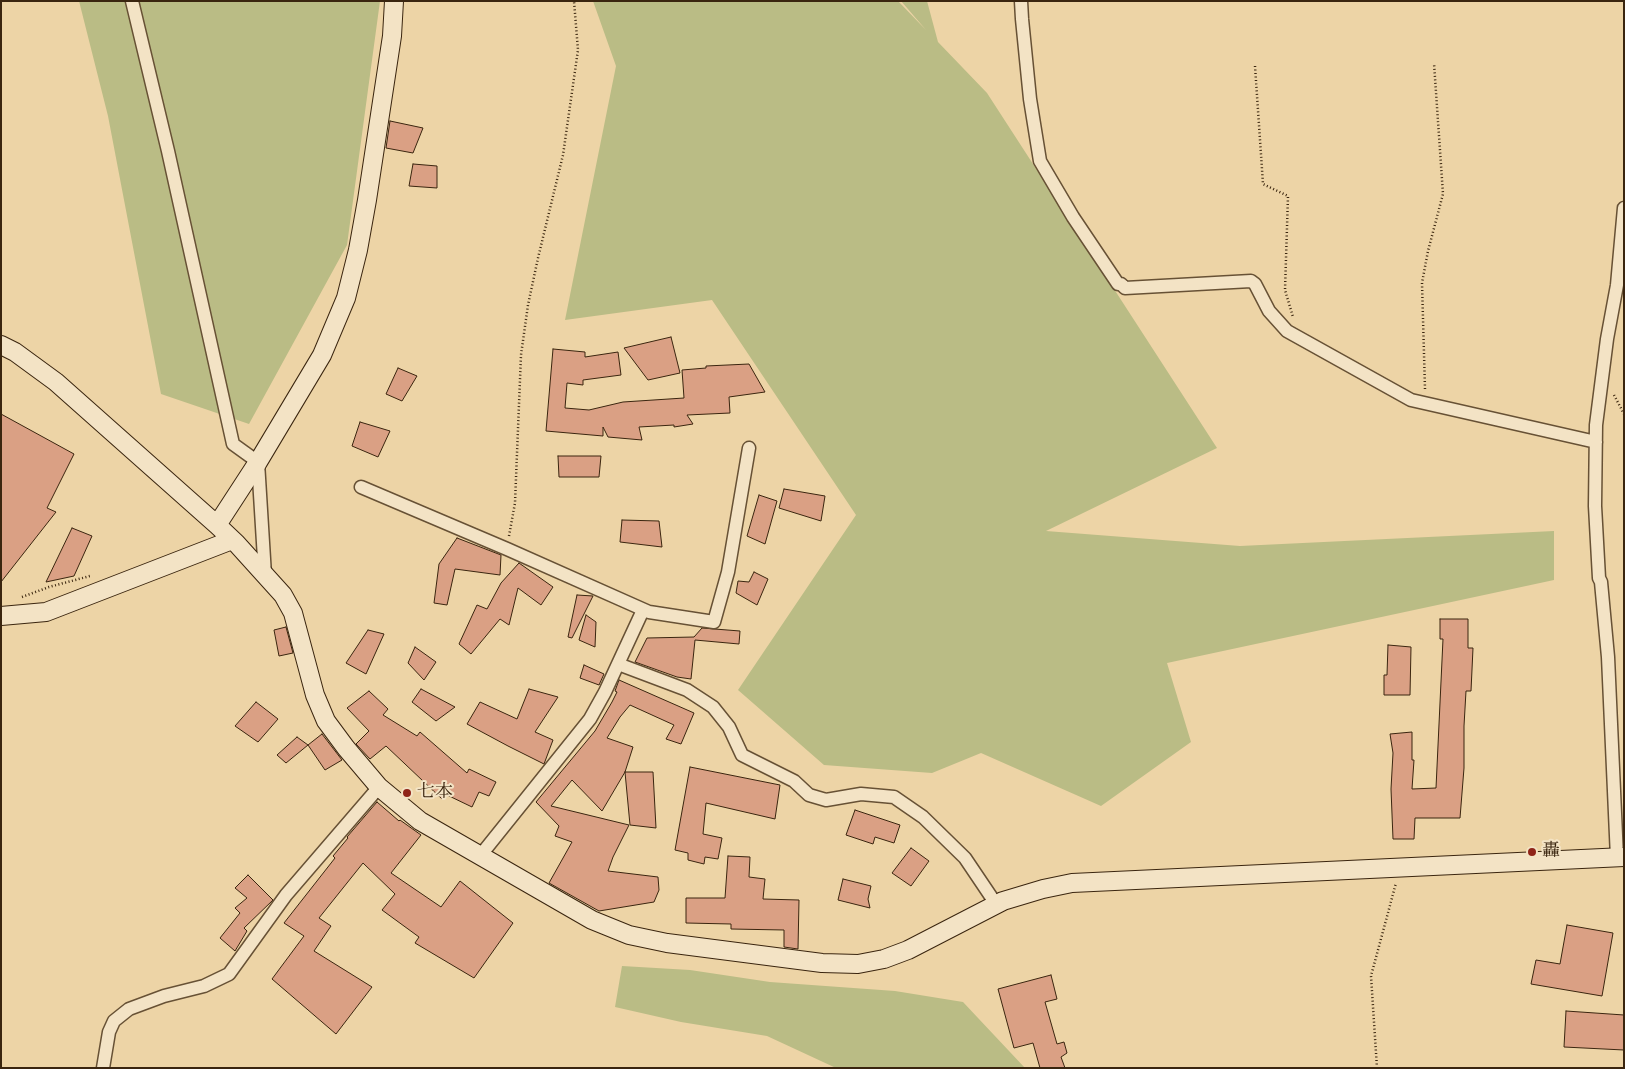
<!DOCTYPE html>
<html>
<head>
<meta charset="utf-8">
<style>
	body { margin:0 }
	#map { position:relative; width:1625px; height:1069px; overflow:hidden; background:#edd4a6; font-family:"IM FELL Great Primer",serif }
	canvas { display:block }
	.frame { position:absolute; inset:0; border:2px solid #3a250f; pointer-events:none }
</style>
</head>
<body>
<div id="map">
<canvas width="1625" height="1069"></canvas>
<div class="frame"></div>
</div>
<script>
const context = document.querySelector('canvas').getContext('2d');
context.lineJoin = 'round';
function paint(path, color) {
  context.fillStyle = color;
  context.fill(path, 'evenodd');
}
function shape(rows) {
  const path = new Path2D();
  for (const r of rows) {
    path.moveTo(r[0], r[1]);
    for (let i = 2; i < r.length; i += 2) path.lineTo(r[i], r[i + 1]);
  }
  return path;
}
function trace(path, color, width, dash) {
  context.strokeStyle = color;
  context.lineWidth = width;
  context.lineCap = dash ? 'butt' : 'round';
  context.setLineDash(dash || []);
  context.stroke(path);
}
function drawText(font, color, halo, rows, align = 'center') {
  context.font = font + ' "IM FELL Great Primer","Noto Serif JP",serif';
  context.lineWidth = 4;
  context.setLineDash([]);
  context.textBaseline = 'middle';
  context.strokeStyle = halo;
  context.fillStyle = color;
  for (const [text, x, y, turn = 0] of rows) {
    context.save();
    context.translate(x, y);
    context.rotate((+turn || 0) * Math.PI / 180);
    context.textAlign = isNaN(turn) ? turn : align;
    if (halo) context.strokeText(text, 0, 0);
    context.fillText(text, 0, 0);
    context.restore();
  }
}
const green = shape([
	[79,1,380,1,347,245,249,424,161,394,108,116],
	[593,1,898,1,926,30,901,1,927,1,938,42,987,93,1217,448,1046,531,1240,546,1554,531,1554,580,1167,663,1191,742,1101,806,981,753,932,773,824,765,738,690,856,515,712,300,565,320,616,66],
	[622,966,690,970,770,982,895,991,963,1002,1025,1068,836,1068,767,1036,681,1022,615,1007]
]);
const building = shape([
	[390,121,423,128,413,153,386,148,390,121],
	[413,164,437,166,437,188,409,186,413,164],
	[671,337,680,373,648,380,624,348,671,337],
	[553,349,585,352,585,357,618,352,621,375,583,380,583,385,567,383,565,408,589,410,623,402,684,398,682,370,706,368,706,366,749,364,765,392,729,397,730,413,687,415,693,424,674,427,674,425,639,427,642,440,608,437,603,427,603,436,546,431,553,349],
	[398,368,417,376,402,401,386,394,398,368],
	[1,414,74,454,47,508,56,512,1,582,1,414],
	[360,422,390,431,378,457,352,446,360,422],
	[558,456,601,456,599,477,559,477,558,456],
	[784,489,825,496,821,521,779,508,784,489],
	[759,495,777,501,765,544,747,536,759,495],
	[622,520,659,521,662,547,620,542,622,520],
	[72,528,92,536,74,576,46,582,72,528],
	[457,538,501,555,500,575,455,569,447,605,434,603,439,564,457,538],
	[519,563,553,587,541,605,518,588,509,625,500,619,471,654,459,644,477,605,487,609,501,583,519,563],
	[754,572,768,579,757,605,736,593,738,581,749,582,754,572],
	[577,595,593,596,572,638,568,637,577,595],
	[586,615,596,622,595,647,579,640,586,615],
	[1440,619,1468,619,1468,648,1473,648,1471,691,1466,691,1464,726,1464,768,1460,818,1415,818,1414,839,1393,839,1391,789,1393,753,1390,734,1412,732,1412,760,1414,760,1412,789,1436,788,1443,639,1440,639,1440,619],
	[286,627,293,653,279,656,274,630,286,627],
	[702,628,740,631,739,644,695,640,691,679,677,677,635,662,647,638,694,637,702,628],
	[368,630,384,634,366,674,346,663,368,630],
	[1388,645,1411,647,1410,695,1384,695,1384,675,1387,675,1388,645],
	[415,647,436,662,424,680,408,663,415,647],
	[584,665,604,674,599,685,580,678,584,665],
	[619,680,694,713,681,744,666,739,674,725,630,705,620,717,607,738,633,747,625,772,602,811,572,780,551,806,629,825,613,857,608,871,658,877,659,890,654,902,599,911,549,883,572,842,555,836,559,826,536,802,595,731,612,702,617,692,615,691,619,680],
	[421,689,455,707,436,721,412,702,421,689],
	[529,689,558,697,535,732,553,740,544,764,508,746,467,724,480,702,517,719,529,689],
	[369,691,388,709,383,715,417,736,420,732,467,773,469,769,496,782,489,796,479,792,472,807,445,794,442,799,386,746,370,759,356,744,369,731,347,708,369,691],
	[256,702,278,719,258,742,235,726,256,702],
	[322,734,342,760,325,770,308,745,322,734],
	[297,737,308,745,286,763,277,755,297,737],
	[690,767,780,785,775,819,706,803,703,834,722,838,718,859,705,857,704,864,688,860,688,853,675,850,690,767],
	[625,772,653,772,656,828,630,825,625,772],
	[377,802,399,821,400,820,421,835,391,873,441,907,460,881,513,923,474,978,415,943,419,937,382,910,395,894,363,863,319,918,331,926,314,951,372,987,336,1034,272,979,304,936,284,923,335,858,333,856,348,838,347,837,377,802],
	[855,810,900,825,894,843,875,837,873,844,846,835,855,810],
	[911,848,929,861,911,886,892,873,911,848],
	[728,856,750,857,749,877,765,879,763,899,799,900,798,949,784,947,784,930,731,929,731,924,686,923,686,898,725,898,728,856],
	[248,875,273,900,244,928,247,931,235,951,220,938,240,913,235,908,247,898,235,888,248,875],
	[843,879,871,886,868,899,870,908,838,900,843,879],
	[1567,925,1613,933,1602,996,1531,984,1536,960,1560,964,1567,925],
	[1051,975,1057,999,1045,1002,1057,1044,1064,1042,1067,1053,1061,1057,1065,1068,1040,1068,1033,1043,1014,1048,998,989,1051,975],
	[1566,1011,1624,1015,1624,1050,1564,1047,1566,1011]
]);
const path = shape([
	[1255,66,1263,184,1288,196,1285,290,1293,317],
	[1425,389,1422,283,1428,251,1443,194,1434,63],
	[1614,395,1624,414],
	[509,536,515,503,521,355,528,305,538,258,563,155,578,50,574,1],
	[22,597,49,587,90,576],
	[1377,1068,1371,976,1396,883]
]);
const street = shape([
	[132,1,168,151,233,444,258,462,265,575],
	[1021,1,1022,19,1030,99,1040,161,1073,217,1118,284,1121,284,1125,288,1251,281,1255,284,1269,311,1287,331,1411,400,1596,442],
	[361,487,507,549,649,612,714,622,728,572,749,448],
	[618,664,687,690,713,707,729,727,742,755,794,781,809,795,826,800,861,794,894,797,923,817,965,858,996,904],
	[480,856,590,719,605,692,643,610],
	[1617,858,1608,657,1601,582,1599,578,1595,506,1596,425,1607,339,1617,285,1624,208],
	[103,1068,109,1032,114,1021,129,1009,164,996,204,986,229,974,286,895,379,787]
]);
const secondary = shape([
	[1,345,15,352,56,382,217,525,236,543,283,595,293,613,315,695,326,721,346,748,379,787,420,821,592,920,629,935,667,943,822,963,858,964,884,959,908,950,1003,901,1043,889,1072,883,1624,857],
	[217,525,258,462,322,355,346,298,358,250,367,200,392,36,394,1],
	[1,616,46,612,232,540]
]);
const markers = [
	[407,793,5,"#8f2418"],
	[1532,852,5,"#8f2418"]
];
const poiNames = [
	["七本",417,793],
	["轟",1542,852]
];
paint(green, '#babc85');
paint(building, '#daa084');
trace(building, '#3a250f', 1);
trace(street, '#675135', 15);
trace(secondary, '#3a250f', 20);
trace(path, '#3a250f', 2.5, [1, 2.5]);
trace(street, '#f3e3c5', 12);
trace(secondary, '#f3e3c5', 18);
for (const [x, y, r, color] of markers) {
  const dot = new Path2D();
  dot.arc(x, y, r, 0, 2 * Math.PI);
  context.fillStyle = color;
  context.fill(dot);
  trace(dot, '#f3e3c5', 2);
}
drawText('18px', '#3a250f', '#f3e3c5', poiNames, 'left');
</script>
</body>
</html>
